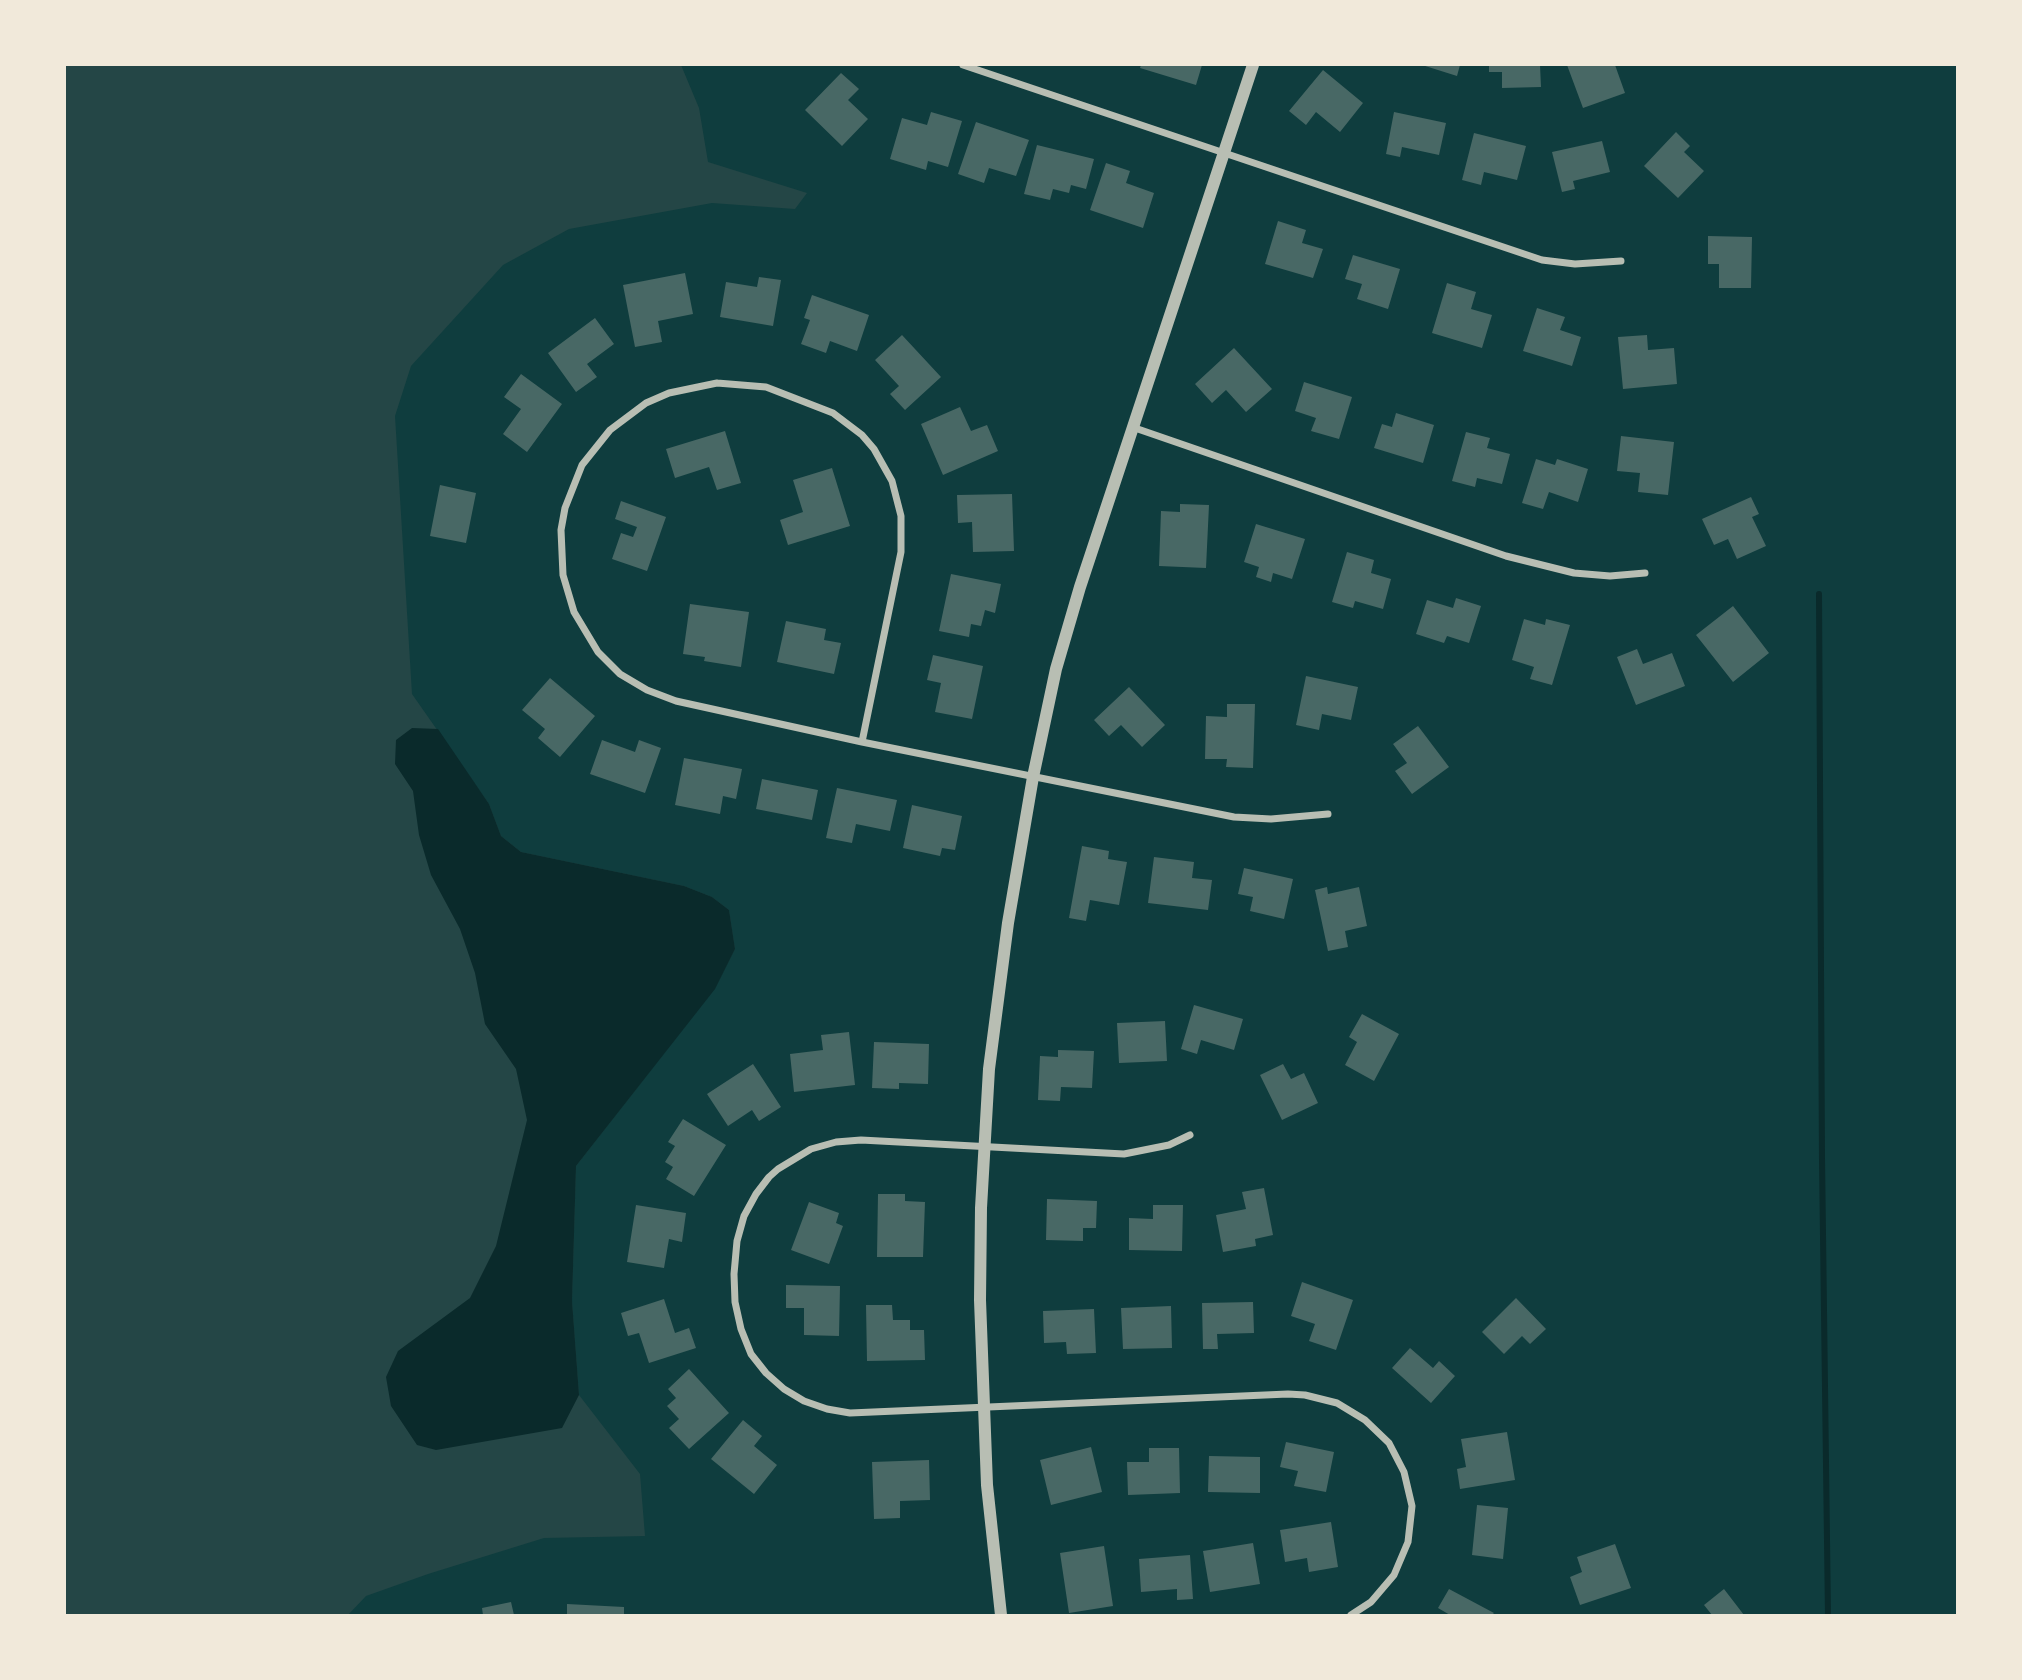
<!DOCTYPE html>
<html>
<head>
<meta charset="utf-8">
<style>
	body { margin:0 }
	#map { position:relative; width:2022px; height:1680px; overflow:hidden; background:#0f3d3e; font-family:"DejaVu Sans",sans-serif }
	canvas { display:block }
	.frame { position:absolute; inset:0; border:66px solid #f1e9da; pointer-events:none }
</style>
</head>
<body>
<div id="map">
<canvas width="2022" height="1680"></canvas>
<div class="frame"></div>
</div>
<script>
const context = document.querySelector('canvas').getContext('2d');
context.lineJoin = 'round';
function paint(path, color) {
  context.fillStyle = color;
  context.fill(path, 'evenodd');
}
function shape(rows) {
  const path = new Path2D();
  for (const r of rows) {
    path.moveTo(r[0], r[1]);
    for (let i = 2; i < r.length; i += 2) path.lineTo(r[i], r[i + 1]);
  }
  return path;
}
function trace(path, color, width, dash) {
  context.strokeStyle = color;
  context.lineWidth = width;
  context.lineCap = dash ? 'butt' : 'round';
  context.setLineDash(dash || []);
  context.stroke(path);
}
const green = shape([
	[65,65,681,65,699,108,708,162,807,193,795,209,712,203,569,229,503,265,411,366,395,416,412,694,489,804,501,836,521,852,684,886,712,897,729,910,735,949,715,988,576,1166,572,1301,579,1395,640,1474,645,1536,544,1538,428,1574,366,1596,348,1615,65,1615]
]);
const water = shape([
	[412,728,438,729,489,804,501,836,521,852,684,886,712,897,729,910,735,949,715,989,576,1166,572,1301,579,1395,562,1428,436,1450,417,1445,391,1406,386,1377,398,1351,470,1298,496,1246,527,1120,516,1069,485,1024,475,973,460,929,431,875,419,835,413,791,395,764,396,740]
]);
const stream = shape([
	[1819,594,1822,1159,1828,1615]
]);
const building = shape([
	[1141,65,1202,65,1196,85,1140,68],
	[1422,65,1460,65,1457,76],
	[1489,65,1540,65,1541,87,1502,88,1502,72,1489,72],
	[1567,65,1615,65,1625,93,1583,108],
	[1323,70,1363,103,1340,132,1316,112,1306,125,1289,111],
	[841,73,859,89,848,100,868,119,842,146,805,110],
	[931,112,962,121,948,167,928,161,926,170,890,159,902,118,927,125],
	[1394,112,1446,123,1439,155,1402,147,1400,157,1386,154],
	[976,122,1029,140,1016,176,989,168,984,183,958,174],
	[1676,132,1690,146,1684,152,1704,171,1678,198,1644,166],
	[1474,133,1526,146,1517,180,1484,172,1481,185,1462,180],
	[1602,141,1610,172,1573,181,1575,189,1562,192,1552,152],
	[1037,145,1094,159,1086,189,1071,185,1069,193,1053,189,1050,200,1024,194],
	[1106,163,1130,171,1126,183,1154,193,1143,228,1090,210],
	[1278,221,1306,230,1302,243,1323,249,1313,278,1265,264],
	[1708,236,1752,237,1751,288,1719,288,1719,264,1708,264],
	[1353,255,1400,269,1388,309,1357,299,1362,284,1345,279],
	[685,273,693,314,658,321,662,342,635,347,623,285],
	[759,277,781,280,773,326,720,317,726,282,757,287],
	[1447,283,1476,292,1471,309,1492,315,1482,348,1432,333],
	[812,295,869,315,857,351,830,341,826,353,801,344,810,320,804,318],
	[1537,308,1565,317,1560,330,1581,337,1572,366,1523,351],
	[595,318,614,344,587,364,597,377,576,392,548,353],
	[902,335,941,377,905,410,890,394,899,386,875,360],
	[1647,335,1648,350,1674,348,1677,384,1623,389,1618,337],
	[1234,348,1272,389,1246,412,1226,390,1212,403,1195,384],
	[521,374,562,404,527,452,503,434,521,409,504,397],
	[1304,382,1352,397,1339,439,1311,431,1316,418,1295,411],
	[960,407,971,431,987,425,998,451,943,475,921,424],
	[1396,413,1434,425,1423,463,1374,448,1382,424,1392,427],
	[725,431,741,483,717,490,709,467,675,478,666,449],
	[1466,432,1490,438,1487,448,1510,454,1502,484,1477,478,1475,487,1452,481],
	[1621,436,1674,442,1668,495,1638,492,1640,473,1617,471],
	[1536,459,1555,465,1557,459,1588,469,1578,502,1549,492,1543,509,1522,503],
	[832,468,850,526,788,545,780,520,803,512,793,480],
	[440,485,476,493,466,543,430,536],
	[1012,494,1014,551,973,552,972,522,958,523,957,495],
	[1751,497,1759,514,1752,517,1766,546,1737,559,1728,539,1714,545,1702,519],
	[621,501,666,517,647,571,612,559,621,533,633,537,637,527,615,519],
	[1180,504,1209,505,1206,568,1159,566,1161,511,1180,512],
	[1256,524,1305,539,1292,579,1273,573,1271,582,1256,577,1259,567,1244,562],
	[1347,552,1374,560,1371,573,1391,579,1383,609,1355,601,1353,608,1332,602],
	[951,574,1001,584,995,613,985,610,981,626,971,624,969,637,939,631],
	[1456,598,1481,606,1469,643,1447,636,1444,643,1416,634,1427,600,1453,608],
	[690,604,749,612,741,667,704,661,705,657,683,654],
	[1733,606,1769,653,1733,682,1696,635],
	[1524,619,1545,625,1546,619,1570,625,1552,685,1530,679,1534,667,1512,660],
	[786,621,826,629,824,640,841,643,834,674,777,662],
	[1637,649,1643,664,1672,653,1685,686,1636,705,1617,657],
	[933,655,983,666,972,719,935,712,941,683,927,680],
	[1306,676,1358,687,1351,720,1322,714,1319,730,1296,725],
	[550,678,595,716,560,757,538,738,545,729,522,710],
	[1129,687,1165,725,1142,747,1121,725,1109,736,1094,720],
	[1227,704,1255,704,1253,768,1226,767,1227,759,1205,759,1206,716,1227,717],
	[1418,726,1449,767,1412,794,1395,771,1407,763,1393,744],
	[602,740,635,752,639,740,661,748,645,793,590,774],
	[684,758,742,769,736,799,723,796,720,814,675,805],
	[762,779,818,790,812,820,756,809],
	[837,788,897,800,890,831,856,824,852,843,826,838],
	[912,805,962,816,955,850,942,848,940,856,903,848],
	[1082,846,1109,851,1108,859,1127,862,1119,905,1090,900,1086,921,1069,918],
	[1154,857,1194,862,1192,878,1212,880,1208,910,1148,903],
	[1244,868,1293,879,1284,919,1250,911,1253,897,1238,894],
	[1327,887,1328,894,1359,887,1367,926,1345,931,1348,947,1328,951,1315,890],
	[1194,1005,1243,1019,1234,1050,1201,1040,1197,1054,1181,1049],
	[1362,1014,1399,1034,1374,1081,1345,1065,1357,1042,1349,1037],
	[1165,1021,1167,1061,1119,1063,1117,1023],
	[849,1032,855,1085,794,1092,790,1054,823,1050,821,1035],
	[874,1042,929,1044,928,1084,899,1083,899,1089,872,1088],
	[1058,1050,1094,1051,1092,1088,1061,1087,1060,1101,1038,1100,1040,1056,1058,1057],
	[753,1064,781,1107,759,1121,752,1110,728,1126,707,1094],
	[1283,1064,1291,1079,1304,1073,1318,1103,1282,1120,1260,1075],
	[683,1119,726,1145,694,1196,666,1179,673,1167,665,1162,675,1146,668,1142],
	[1264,1188,1273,1235,1255,1239,1256,1246,1223,1252,1216,1215,1246,1209,1242,1192],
	[878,1194,905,1194,905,1201,925,1202,923,1257,877,1257],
	[1047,1199,1097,1201,1096,1228,1083,1228,1083,1241,1046,1240],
	[809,1202,839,1213,836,1223,843,1226,829,1264,791,1250],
	[636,1205,686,1213,682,1242,669,1239,664,1268,627,1262],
	[1153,1205,1183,1205,1182,1251,1129,1250,1129,1218,1153,1219],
	[1302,1282,1353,1300,1336,1350,1309,1341,1315,1324,1291,1316],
	[786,1285,840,1286,839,1336,804,1335,804,1308,786,1308],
	[1516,1298,1546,1329,1530,1344,1522,1336,1504,1354,1482,1332],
	[664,1299,675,1333,689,1328,696,1348,649,1363,639,1333,628,1336,621,1313],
	[1253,1302,1254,1333,1217,1334,1218,1349,1203,1349,1202,1303],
	[866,1305,892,1305,893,1320,910,1320,910,1330,924,1330,925,1360,867,1361],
	[1171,1306,1172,1348,1123,1349,1121,1308],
	[1094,1309,1096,1353,1067,1354,1066,1342,1044,1343,1043,1311],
	[1410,1348,1433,1368,1439,1361,1455,1376,1431,1403,1392,1368],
	[689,1369,729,1413,689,1449,669,1428,679,1419,667,1406,676,1398,668,1389],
	[743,1420,762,1436,754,1446,777,1465,754,1494,711,1459],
	[1507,1432,1515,1480,1460,1489,1457,1469,1466,1467,1461,1439],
	[1286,1442,1334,1452,1326,1492,1294,1486,1298,1471,1280,1467],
	[1091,1447,1102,1492,1051,1505,1040,1460],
	[1149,1448,1179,1448,1180,1493,1128,1495,1127,1462,1149,1462],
	[1209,1456,1260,1457,1260,1493,1208,1492],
	[929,1460,930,1500,900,1501,900,1518,874,1519,872,1462],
	[1477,1505,1508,1508,1503,1559,1472,1555],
	[1331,1522,1338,1567,1309,1572,1307,1558,1285,1562,1280,1530],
	[1253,1543,1260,1584,1210,1592,1203,1551],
	[1615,1544,1631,1588,1580,1605,1570,1577,1582,1572,1577,1557],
	[1104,1546,1113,1606,1069,1613,1060,1553],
	[1190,1555,1193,1599,1177,1600,1177,1589,1141,1592,1139,1559],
	[1449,1589,1494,1613,1492,1615,1450,1615,1438,1608],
	[1724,1589,1744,1615,1712,1615,1704,1605],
	[511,1602,514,1615,483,1615,482,1608],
	[567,1604,624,1607,624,1615,567,1615]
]);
const minor = shape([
	[963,65,1542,260,1575,264,1621,261],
	[717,383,766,387,833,413,862,435,874,449,892,481,901,516,901,552,862,742,676,701,647,690,620,674,598,652,574,612,563,575,561,530,565,508,582,465,610,430,646,403,669,393,717,383],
	[1132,427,1506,556,1574,573,1610,576,1645,573],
	[862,742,1234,817,1271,819,1328,814],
	[1190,1135,1169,1145,1124,1154,861,1140,836,1142,811,1149,778,1169,769,1177,756,1194,744,1216,737,1241,734,1274,735,1302,741,1329,751,1354,766,1373,784,1389,804,1401,827,1409,850,1413,1288,1394,1305,1395,1337,1403,1365,1420,1389,1443,1404,1472,1412,1506,1408,1542,1394,1575,1371,1602,1351,1615]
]);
const tertiary = shape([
	[1001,1615,987,1485,980,1300,981,1208,989,1069,1008,923,1033,777,1056,669,1080,587,1253,65]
]);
paint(green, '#244646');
paint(water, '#0a2a2b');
trace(stream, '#0a2a2b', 6);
paint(building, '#486865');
trace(minor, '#b8beb3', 7);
trace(tertiary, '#b8beb3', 12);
</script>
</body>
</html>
